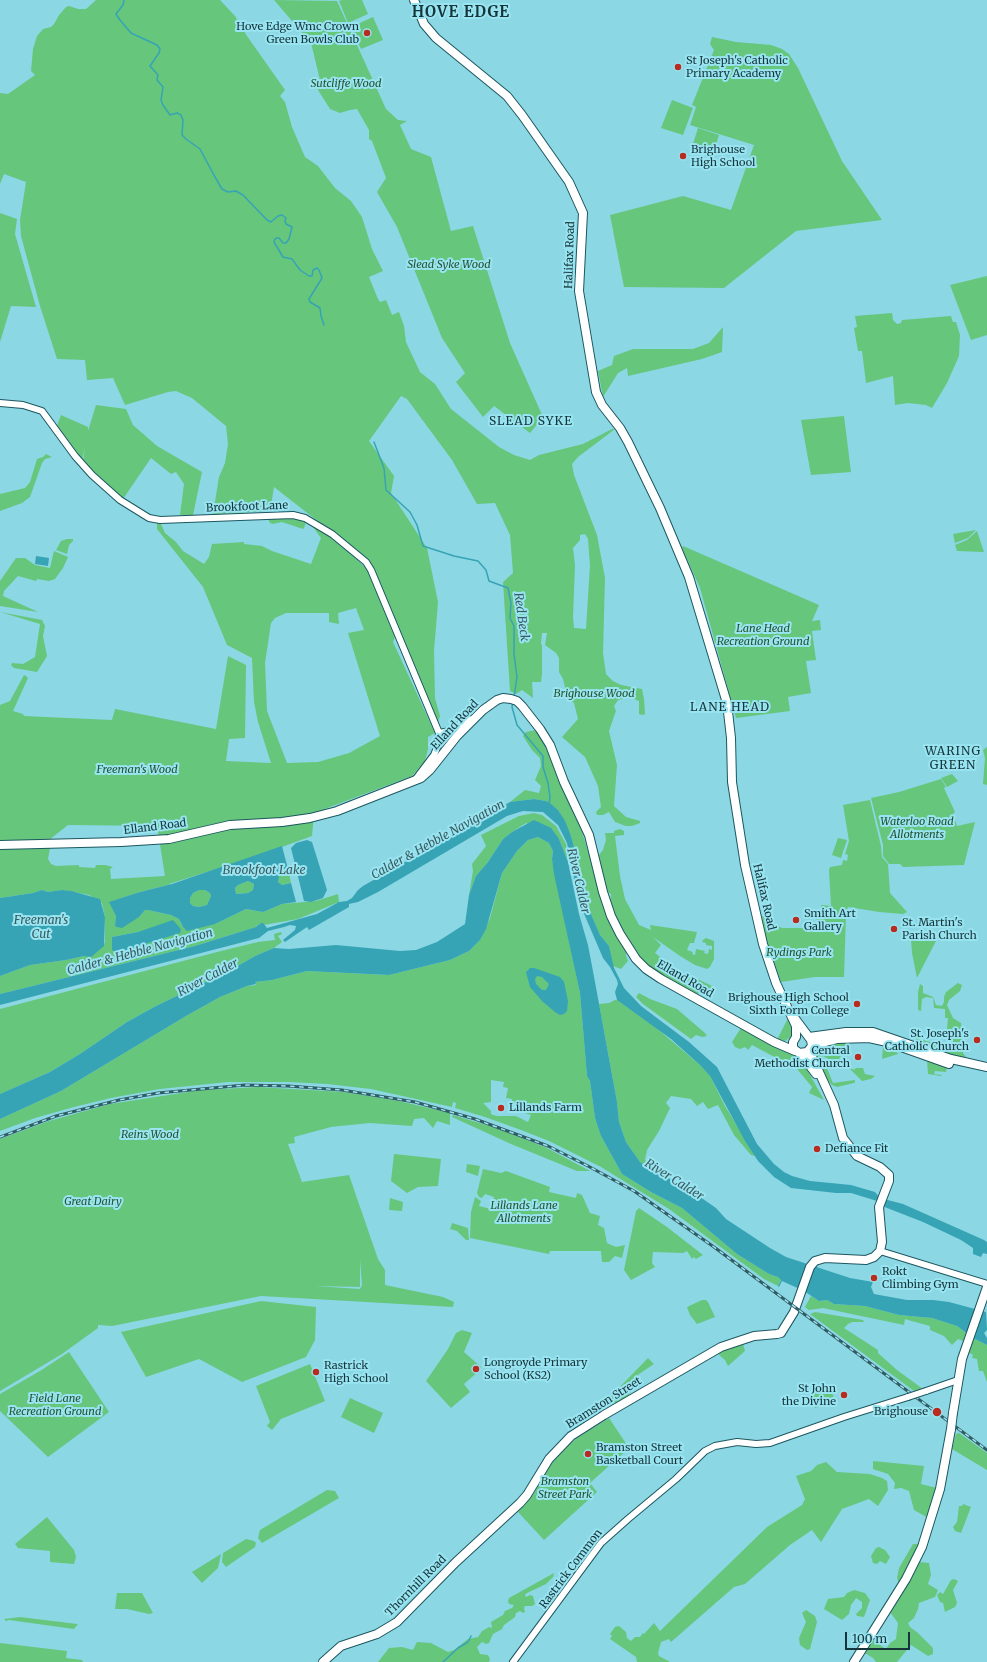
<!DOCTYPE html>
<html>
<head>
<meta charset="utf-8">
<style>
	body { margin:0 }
	#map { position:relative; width:987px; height:1662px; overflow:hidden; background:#8cd7e4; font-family:Merriweather,serif }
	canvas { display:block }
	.scale { position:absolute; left:845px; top:1632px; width:65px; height:18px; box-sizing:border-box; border:2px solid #16353b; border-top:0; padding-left:5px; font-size:12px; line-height:14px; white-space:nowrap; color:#16353b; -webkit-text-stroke:3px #99e4f1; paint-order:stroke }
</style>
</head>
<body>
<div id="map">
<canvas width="987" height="1662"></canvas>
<div class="scale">100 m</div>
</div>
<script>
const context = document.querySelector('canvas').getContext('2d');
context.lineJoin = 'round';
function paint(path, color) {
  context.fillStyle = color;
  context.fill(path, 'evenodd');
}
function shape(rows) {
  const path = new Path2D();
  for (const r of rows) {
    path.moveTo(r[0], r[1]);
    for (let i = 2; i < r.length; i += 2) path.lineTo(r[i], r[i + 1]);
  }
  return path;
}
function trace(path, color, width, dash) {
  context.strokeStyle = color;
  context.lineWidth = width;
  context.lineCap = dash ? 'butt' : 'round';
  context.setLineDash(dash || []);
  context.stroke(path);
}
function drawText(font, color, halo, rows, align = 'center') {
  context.font = font + ' Merriweather,serif';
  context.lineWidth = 4;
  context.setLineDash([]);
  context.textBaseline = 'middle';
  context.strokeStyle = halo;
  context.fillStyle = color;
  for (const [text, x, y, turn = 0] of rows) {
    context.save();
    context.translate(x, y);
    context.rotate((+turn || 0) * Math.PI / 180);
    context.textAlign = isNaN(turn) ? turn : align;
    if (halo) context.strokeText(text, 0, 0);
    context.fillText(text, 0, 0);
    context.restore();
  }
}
const green = shape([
	[96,0,220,0,235,16,247,36,285,90,280,96,285,102,292,127,305,157,318,166,335,188,351,201,362,217,372,249,383,271,369,277,378,299,380,302,386,300,392,315,399,312,404,326,406,342,420,372,435,384,451,409,499,447,514,455,530,460,539,455,583,444,612,429,615,429,578,457,572,464,574,475,597,535,605,578,603,653,606,674,613,681,621,685,642,689,644,699,645,714,642,715,639,714,639,701,630,697,618,700,614,706,616,711,609,731,617,765,614,806,626,817,640,821,640,823,632,826,626,826,615,822,609,812,603,815,597,815,596,812,601,807,598,786,585,757,562,737,578,719,574,703,568,699,563,679,559,672,559,658,556,653,545,645,547,633,542,633,541,644,542,645,542,674,541,682,532,682,533,698,522,690,516,694,510,691,503,582,513,573,510,535,495,503,477,504,452,460,407,399,401,396,369,441,394,476,391,493,427,548,438,602,434,651,435,698,440,716,438,722,376,575,356,551,274,487,270,511,213,514,219,477,225,463,228,444,226,426,192,398,176,391,168,392,125,405,113,378,87,380,85,360,57,359,40,306,21,236,20,220,26,182,4,174,0,184,0,93,8,94,35,75,31,71,33,49,37,36,43,29,51,27,54,24,59,15,66,7,69,6,78,9,86,9],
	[585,534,588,539,590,565,586,629,574,628,573,617,575,565,573,548,580,540,580,535],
	[274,0,337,1,386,109,398,120,407,121,400,125,411,149,431,157,451,231,473,226,510,343,543,417,530,433,494,406,483,417,456,382,465,373,442,338,397,227,377,192,386,178,372,141,369,139,369,130,357,109,350,110,340,113,330,109,318,90,320,80,311,43],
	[342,0,362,0,368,14,348,23,339,1],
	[373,17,383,40,361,49,351,27],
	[712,37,736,42,771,45,782,49,789,54,798,68,842,161,882,220,796,231,724,288,624,287,610,215,683,196,731,210,754,145,690,125,696,107,692,105,714,50,710,44],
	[672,100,693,108,683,135,661,128],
	[698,128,719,135,713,154,692,147],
	[0,213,17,219,15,234,36,307,11,306,0,342],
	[987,276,987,335,971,340,950,285],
	[892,313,893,320,897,324,901,323,902,320,951,316,953,322,956,322,960,335,959,356,947,383,932,408,926,405,908,403,895,405,893,376,866,383,862,351,858,351,854,328,857,327,855,316],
	[723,327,722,352,702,359,628,376,627,368,618,373,603,397,598,371,612,365,614,356,633,349,693,349,709,343],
	[96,405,126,409,133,425,157,446,202,472,193,515,180,515,184,484,176,472,171,474,151,458,123,499,83,462,85,447,82,461,57,426,61,415,88,427,88,431],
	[844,416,851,472,811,475,801,420],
	[46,454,52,457,45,459,42,463,30,497,22,503,0,511,0,494,25,488,30,482,37,459,43,457],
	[292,516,300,518,306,522,304,528,303,529,282,522,273,524,270,523,268,519,269,518],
	[157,523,161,524,165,533,176,542,183,551,204,564,209,557,212,544,244,542,244,544,262,546,272,551,311,564,321,538,313,527,314,525,336,540,367,569,395,637,393,642,435,733,428,737,428,749,425,761,412,776,314,813,312,836,257,856,169,884,172,884,140,892,110,902,116,916,115,926,139,917,145,910,148,910,171,915,179,919,183,927,215,924,246,909,263,912,282,904,316,901,338,894,339,902,298,919,264,925,261,923,256,927,195,946,0,994,0,976,30,965,66,960,84,956,105,943,105,917,102,903,89,895,63,890,48,892,42,890,33,893,0,898,0,848,50,848,48,859,51,864,56,866,79,865,79,867,95,868,96,865,105,865,113,867,110,869,111,879,165,876,157,826,68,825,49,840,0,841,0,705,10,701,24,675,26,676,28,678,13,711,23,714,24,716,112,720,115,709,216,729,228,656,246,665,245,738,229,739,226,761,271,763,258,722,254,702,252,658,227,645,203,587,157,529],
	[356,608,364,630,348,633,380,736,349,753,318,762,287,763,267,711,265,663,271,623,275,618,286,613,329,613,329,622,339,624,338,613],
	[155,927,158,940,117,953,114,952,112,937,138,932],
	[976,530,968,538,955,543,953,534],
	[977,531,984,552,957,551,955,545,967,540],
	[67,539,73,539,73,541,69,545,67,554,56,550,61,541],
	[683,546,819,605,812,621,820,620,821,630,812,631,816,660,806,661,811,693,788,697,790,711,736,718,700,588,682,548],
	[54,551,68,557,63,568,55,579,49,581,37,579,36,581,18,576,4,591,3,596,38,612,0,606,0,581,16,558,25,558,35,565,50,568],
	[0,612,42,620,45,626,43,636,47,656,37,672,14,668,11,665,12,663,23,664,35,657,40,624],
	[536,730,540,734,551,759,582,831,606,915,626,952,626,956,628,961,621,969,613,966,609,946,600,935,585,900,571,836,558,810,546,801,534,799,510,802,525,790,539,793,541,786,535,780,541,766,540,758,532,750,523,736,526,732],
	[987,747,987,785,983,784,985,758,983,750],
	[952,774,958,781,947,787,941,778],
	[941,779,946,787,944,788,955,812,953,814,957,826,975,822,964,865,903,867,900,864,889,864,883,856,883,845,871,798,899,792],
	[870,800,881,846,882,857,888,864,890,893,907,912,903,914,879,912,848,907,846,914,844,977,815,977,781,982,766,939,762,916,770,917,776,925,782,928,809,928,817,926,816,910,821,910,821,905,831,906,829,870,830,867,842,865,843,860,847,861,848,855,845,854,849,841,843,805],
	[534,813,542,815,556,826,566,844,568,862,559,839,526,823,512,832,503,839,488,862,476,876,469,895,473,871,472,864,486,846,481,835,519,816],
	[620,829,624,831,624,835,615,836,620,876,625,899,639,925,651,930,650,925,697,932,694,943,690,943,687,950,693,952,692,954,695,955,696,949,705,951,704,953,708,954,709,949,712,950,712,946,706,945,706,943,702,942,703,940,706,938,714,941,714,959,710,967,707,969,695,965,680,956,653,937,661,945,655,953,667,962,664,967,686,980,689,975,712,986,711,993,699,991,697,995,653,971,644,963,635,952,620,926,610,903,611,894,606,891,599,855,603,850,606,840,605,833,614,833,614,831],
	[538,837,549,843,553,851,552,859,580,993,587,1076,590,1081,595,1118,601,1136,622,1174,651,1192,682,1208,737,1254,769,1274,778,1277,781,1279,778,1286,764,1279,669,1209,601,1167,549,1141,521,1130,485,1117,455,1108,456,1103,453,1102,452,1107,371,1089,327,1084,289,1082,228,1082,160,1089,111,1098,74,1107,35,1118,0,1131,0,1119,61,1091,186,1016,220,997,247,986,256,985,255,982,272,980,307,971,389,975,450,960,469,951,480,940,490,918,502,873,517,851,528,840],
	[491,1080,504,1082,503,1087,508,1088,506,1098,512,1099,512,1104,516,1105,516,1110,531,1115,528,1122,516,1116,496,1116,491,1114,491,1111,483,1103,491,1102],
	[838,838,847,840,841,858,832,855],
	[288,869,291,883,282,885,279,883,277,879,279,876],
	[248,881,254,884,253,890,248,893,236,894,235,888,238,885],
	[199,890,205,890,210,893,211,896,207,905,199,907,193,906,190,903,190,898,193,893],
	[281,932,282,934,278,936,282,942,274,948,255,956,229,971,156,1006,127,1022,80,1054,50,1072,0,1094,0,1009,221,951,258,942,275,940,274,934],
	[938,937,917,978,912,953,911,939],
	[958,983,962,985,960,991,949,1000,947,1005,953,1018,961,1023,963,1053,966,1057,961,1059,915,1044,916,1038,937,1044,945,1044,951,1048,953,1045,953,1032,947,1029,948,1018,945,1018,945,1009,934,1008,933,998,926,997,922,999,921,1011,918,1010,918,992,920,984,923,986,923,993,933,997,936,1005,942,1006,944,1002,944,997,946,992],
	[639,993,650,999,677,1009,705,1033,707,1036,702,1037,696,1035,691,1039,643,1004,636,997],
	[615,1000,617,1000,654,1026,700,1065,710,1076,725,1106,755,1156,751,1155,734,1135,718,1105,708,1109,703,1102,697,1106,691,1099,671,1096,666,1103,670,1108,659,1131,647,1150,645,1160,660,1171,657,1174,640,1162,626,1142,619,1122,617,1102,599,1004,609,1003],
	[789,1016,794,1025,793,1035,785,1041,777,1040],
	[741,1028,791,1053,805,1066,824,1100,809,1093,812,1087,797,1069,752,1045,748,1050,745,1047,740,1049,735,1047,732,1042],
	[850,1040,839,1059,845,1066,836,1063,823,1056,822,1056,833,1083,855,1080,855,1082,854,1083,837,1087,832,1085,823,1075,814,1058,813,1048,818,1045],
	[883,1047,898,1053,898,1054,882,1059],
	[927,1060,947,1067,946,1072,935,1071,934,1074,942,1075,941,1076,928,1074],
	[847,1066,854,1070,856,1068,863,1068,865,1074,875,1076,871,1079,862,1081],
	[258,1087,344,1092,399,1101,450,1113,450,1125,437,1121,433,1128,424,1118,414,1119,412,1126,370,1123,340,1126,331,1127,294,1137,295,1143,288,1144,302,1182,349,1175,378,1259,385,1270,385,1285,443,1297,454,1302,453,1307,261,1296,112,1326,98,1325,98,1328,62,1354,0,1391,0,1139,49,1121,110,1104,201,1090],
	[360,1259,362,1285,360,1289,315,1286,360,1287],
	[453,1115,496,1128,545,1147,590,1171,577,1171,511,1144,452,1117],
	[394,1154,441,1159,438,1186,418,1187,407,1193,391,1181],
	[467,1164,480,1166,478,1176,466,1172],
	[483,1169,501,1173,506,1171,550,1187,549,1192,576,1198,577,1193,582,1195,590,1213,600,1216,598,1225,604,1228,607,1243,616,1247,625,1245,622,1258,615,1256,609,1262,602,1262,601,1251,550,1251,549,1254,470,1238,471,1212,475,1197,481,1201,479,1206,491,1209,494,1197,485,1194,482,1198,479,1197,477,1193],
	[390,1198,403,1202,402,1211,389,1210],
	[639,1208,667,1227,703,1255,696,1259,694,1257,692,1259,687,1251,683,1253,653,1252,652,1263,655,1267,631,1280,624,1270,636,1211],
	[452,1223,468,1228,469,1240,466,1240,457,1231,450,1229],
	[811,1296,819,1301,827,1300,834,1304,865,1306,899,1315,932,1318,957,1326,966,1333,963,1341,958,1339,952,1345,944,1336,930,1330,930,1326,908,1320,905,1319,904,1325,823,1308,809,1310,805,1307],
	[702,1300,706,1300,708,1302,715,1317,697,1324,690,1315,687,1307],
	[261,1301,316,1307,315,1340,306,1357,242,1382,199,1359,146,1377,121,1332],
	[815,1312,863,1320,864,1322,852,1322,848,1324,844,1328,878,1350,878,1353,897,1370,923,1389,914,1391,810,1314],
	[462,1330,472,1333,464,1352,481,1367,480,1370,464,1384,470,1392,451,1408,426,1381,448,1349,456,1333],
	[973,1338,987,1345,987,1387,987,1382,983,1371,979,1371,977,1359,972,1358,973,1355,968,1352],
	[743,1344,745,1351,728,1366,725,1360,718,1354,731,1347],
	[69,1352,109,1412,48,1457,0,1411,0,1394,40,1371],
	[648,1358,654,1364,636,1376,632,1382,634,1384,628,1397,616,1404,612,1400,611,1396],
	[310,1364,325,1401,281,1419,272,1430,267,1426,270,1422,256,1386],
	[830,1387,835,1401,815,1408,810,1394],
	[350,1398,383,1413,374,1433,341,1417],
	[609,1418,629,1448,590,1483,597,1492,544,1540,518,1512,534,1494,549,1467,562,1451,577,1438],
	[959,1433,987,1453,987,1470,952,1449,956,1434],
	[873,1461,924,1466,921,1484,937,1488,930,1519,914,1510,909,1491,901,1488,894,1489,895,1483,888,1474,873,1469],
	[826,1462,837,1472,870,1474,882,1478,887,1481,888,1490,878,1506,869,1499,842,1509,821,1542,812,1530,790,1545,745,1584,734,1587,671,1642,669,1639,661,1642,658,1653,659,1656,670,1662,637,1662,636,1657,610,1639,612,1636,610,1634,615,1627,619,1626,626,1632,627,1638,631,1641,635,1637,640,1637,643,1633,644,1634,654,1623,660,1631,767,1527,802,1505,805,1499,796,1476,811,1471,817,1465],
	[327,1490,335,1491,339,1498,262,1543,258,1538,260,1530],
	[963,1504,971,1507,961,1533,955,1531,953,1527,957,1522,959,1506,962,1506],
	[47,1517,74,1550,76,1557,74,1564,50,1562,50,1551,18,1548,15,1544],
	[246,1539,254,1541,256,1543,255,1547,226,1567,222,1562,223,1553],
	[913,1544,919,1544,920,1546,899,1583,897,1578,899,1568],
	[879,1547,885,1550,890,1557,886,1564,880,1561,877,1564,873,1563,871,1556,876,1548],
	[221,1554,218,1568,202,1583,192,1572],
	[920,1562,929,1563,931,1575,928,1584,938,1590,935,1597,919,1603,918,1609,914,1618,908,1623,910,1627,918,1633,933,1648,933,1654,928,1656,911,1645,897,1662,876,1662,873,1658,863,1652,872,1640,886,1649,890,1643,896,1639,898,1623,890,1612,905,1588],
	[554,1573,553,1577,546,1584,527,1593,525,1595,526,1597,530,1595,533,1596,535,1604,532,1606,525,1606,524,1608,525,1612,523,1613,520,1611,516,1613,515,1617,504,1625,502,1629,493,1634,489,1643,486,1644,482,1642,477,1647,480,1654,488,1655,490,1659,489,1662,378,1662,389,1648,402,1647,413,1650,417,1642,431,1643,448,1652,454,1650,468,1639,478,1637,482,1631,489,1627,492,1628,491,1622,503,1615,505,1611,512,1608,514,1605,509,1604,508,1601,509,1598],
	[954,1579,958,1581,953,1590,957,1603,955,1607,945,1612,943,1603,940,1602,937,1595,940,1592,943,1594,951,1580],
	[854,1590,865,1593,870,1600,864,1617,857,1616,856,1614,862,1608,862,1602,856,1598,851,1605,849,1614,842,1620,824,1609,828,1599,844,1597,847,1593],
	[117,1593,142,1593,153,1613,149,1614,127,1609,115,1609],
	[806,1610,815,1616,817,1622,810,1649,807,1650,800,1645,799,1638,806,1622,802,1613],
	[20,1617,77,1624,78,1624,74,1629,9,1620,6,1621,4,1619],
	[0,1643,67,1651,66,1658,82,1660,83,1662,0,1662]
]);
const water = shape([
	[36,556,49,558,48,566,35,564],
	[534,799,546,801,551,804,558,810,565,821,571,836,577,859,582,893,600,935,609,946,614,968,624,988,641,1006,689,1042,717,1067,757,1144,774,1164,784,1172,792,1176,810,1181,851,1185,875,1192,880,1198,903,1204,984,1240,987,1242,987,1254,983,1253,981,1257,973,1254,973,1248,961,1240,923,1222,882,1206,882,1203,877,1201,851,1193,836,1193,791,1188,774,1177,758,1161,745,1141,710,1076,700,1065,671,1039,617,1000,615,992,618,984,617,980,610,967,603,958,579,902,567,843,558,825,543,812,523,811,507,816,378,892,358,902,349,904,349,907,309,930,307,927,285,942,283,940,295,930,296,926,290,925,284,927,268,931,259,938,0,1005,0,994,195,946,256,927,261,923,263,923,267,928,317,914,339,902,347,901,352,898,358,890,363,886,510,802],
	[534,820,551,828,559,839,568,862,579,914,588,945,595,982,617,1102,619,1122,626,1142,640,1162,657,1173,660,1171,659,1174,660,1176,671,1179,690,1190,716,1208,726,1219,770,1248,786,1257,850,1278,873,1282,871,1287,874,1294,907,1300,933,1300,949,1302,986,1312,987,1330,984,1333,987,1338,987,1345,973,1338,957,1326,932,1318,899,1315,865,1306,834,1304,827,1300,819,1301,804,1291,782,1281,779,1287,778,1286,781,1280,778,1277,769,1274,737,1254,682,1208,651,1192,622,1174,601,1136,595,1118,590,1081,587,1076,580,993,554,874,552,859,553,851,549,843,538,837,528,840,517,851,502,873,486,929,480,940,469,951,450,960,389,975,307,971,272,980,255,982,256,984,247,986,220,997,186,1016,61,1091,0,1119,0,1094,50,1072,80,1054,127,1022,156,1006,229,971,255,956,274,948,289,949,336,945,400,951,416,950,437,942,465,924,469,895,476,876,488,862,503,839,512,832],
	[307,840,312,842,327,890,323,898,311,902,304,901,291,848,296,843],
	[282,846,288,869,279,876,278,882,282,885,291,883,296,902,282,904,263,912,246,909,215,924,187,931,183,927,179,919,171,915,148,910,145,910,139,917,122,928,117,927,115,926,116,916,109,902,140,892,172,884],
	[248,881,254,884,253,890,248,893,236,894,235,888,238,885],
	[199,890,205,890,210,893,211,896,207,905,199,907,193,906,190,903,190,898,193,893],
	[42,890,48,892,62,890,71,891,100,899,105,917,104,946,91,957,84,956,66,960,30,965,0,976,0,898,33,893],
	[173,920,180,928,181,930,180,933,117,953,112,950,112,937,138,932],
	[530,968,534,968,560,977,564,982,568,1001,567,1011,564,1014,560,1015,555,1012,542,1001,530,987,526,972],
	[537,976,542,977,549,984,546,990,542,990,536,984,535,979]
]);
const stream = shape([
	[124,0,123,5,116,14,120,20,131,33,157,45,160,49,159,53,150,66,158,75,157,80,163,87,161,100,163,105,170,115,177,113,181,115,183,120,182,135,186,139,200,149,215,177,222,189,228,192,236,191,243,195,267,220,271,222,278,216,282,215,286,218,285,221,286,224,292,227,289,239,286,243,283,243,279,238,277,238,275,239,274,242,283,257,292,259,300,270,309,276,312,276,313,270,317,268,319,270,322,278,309,299,310,302,320,308,321,316,324,325],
	[374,442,384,468,386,490,410,512,417,525,423,546,454,556,478,561,486,570,489,581,508,588,511,603,510,618,514,626,514,654,517,677,514,697],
	[513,702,512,707,517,725,543,756,543,767,548,783,550,797,549,805],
	[443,1662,458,1648,468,1642,471,1636]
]);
const minor = shape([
	[0,403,23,405,42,411,75,456,92,475,120,500,149,518,160,520,293,515,305,518,332,534,366,562,371,570,439,733,450,731,465,721,473,719],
	[415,780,434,755,438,745,439,733],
	[880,1251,987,1284],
	[926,1391,958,1380],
	[513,1662,601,1543,628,1519,676,1479,705,1451,715,1446,737,1442,756,1444,770,1443,844,1417,908,1397]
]);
const major = shape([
	[414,0,424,24,436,38,507,96,522,115,569,182,583,213,579,291,596,392,602,405,620,428,628,442,660,508,689,577,727,703,731,738,732,782,745,865,763,944,776,983,796,1026,796,1037,793,1042,793,1048,799,1053,807,1052,812,1046,811,1040,790,1012],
	[0,845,121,842,169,839,230,825,282,822,310,818,337,811,421,778,430,770,457,736,483,710,497,700,503,698,511,699,517,701,522,706,540,729,550,745,564,782,589,835,603,892,611,916,620,934,636,959,646,969,661,979,774,1042,795,1051],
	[809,1037,846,1032,873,1032,951,1059,987,1067],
	[810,1049,817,1044,837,1039,869,1038,887,1042,949,1064],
	[801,1054,816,1074],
	[953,1413,962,1359,987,1287],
	[323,1662,341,1646,377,1634,397,1622,456,1562,520,1503,527,1495,549,1459,571,1436,604,1415,721,1347,754,1336,777,1334,781,1333,794,1312,810,1267,815,1261,825,1258,866,1260,874,1257,880,1251,882,1242,879,1207,889,1181,889,1175,880,1167,857,1156,843,1138,834,1105,809,1050],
	[854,1662,906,1579,922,1547,940,1489,951,1429]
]);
const rail = shape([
	[0,1137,56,1116,119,1100,158,1093,245,1085,288,1086,342,1090,415,1102,475,1119,548,1146,588,1166,634,1191,714,1247,987,1450]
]);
const minorBridge = shape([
	[908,1397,926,1391]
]);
const majorBridge = shape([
	[951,1429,953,1413]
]);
const markers = [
	[367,33,4,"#b92b1f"],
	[678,67,4,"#b92b1f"],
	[683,156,4,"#b92b1f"],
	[796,920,4,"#b92b1f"],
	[894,929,4,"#b92b1f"],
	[857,1004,4,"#b92b1f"],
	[977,1040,4,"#b92b1f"],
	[858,1057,4,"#b92b1f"],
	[501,1108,4,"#b92b1f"],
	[817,1149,4,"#b92b1f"],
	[874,1278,4,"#b92b1f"],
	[476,1369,4,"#b92b1f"],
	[316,1372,4,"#b92b1f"],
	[844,1395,4,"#b92b1f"],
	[937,1412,5,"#b92b1f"],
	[588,1454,4,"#b92b1f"]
];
const poiNames = [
	["Hove Edge Wmc Crown",359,27,"right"],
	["Green Bowls Club",359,40,"right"],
	["St Joseph's Catholic",686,61],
	["Primary Academy",686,74],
	["Brighouse",691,150],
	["High School",691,163],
	["Smith Art",804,914],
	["Gallery",804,927],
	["St. Martin's",902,923],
	["Parish Church",902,936],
	["Brighouse High School",849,998,"right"],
	["Sixth Form College",849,1011,"right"],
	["St. Joseph's",969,1034,"right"],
	["Catholic Church",969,1047,"right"],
	["Central",850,1051,"right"],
	["Methodist Church",850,1064,"right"],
	["Lillands Farm",509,1108],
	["Defiance Fit",825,1149],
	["Rokt",882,1272],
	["Climbing Gym",882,1285],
	["Longroyde Primary",484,1363],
	["School (KS2)",484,1376],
	["Rastrick",324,1366],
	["High School",324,1379],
	["St John",836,1389,"right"],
	["the Divine",836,1402,"right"],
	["Brighouse",928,1412,"right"],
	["Bramston Street",596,1448],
	["Basketball Court",596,1461]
];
const parkNames = [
	["Sutcliffe Wood",346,84],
	["Slead Syke Wood",449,265],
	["Lane Head",763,629],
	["Recreation Ground",763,642],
	["Brighouse Wood",594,694],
	["Freeman's Wood",137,770],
	["Waterloo Road",917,822],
	["Allotments",917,835],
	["Rydings Park",799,953],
	["Reins Wood",150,1135],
	["Great Dairy",93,1202],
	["Lillands Lane",524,1206],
	["Allotments",524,1219],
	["Field Lane",55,1399],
	["Recreation Ground",55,1412],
	["Bramston",565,1482],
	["Street Park",565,1495]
];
const streetNames = [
	["Halifax Road",570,255,-88],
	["Brookfoot Lane",247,507,-2],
	["Elland Road",455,725,-47],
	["Elland Road",155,827,-7],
	["Halifax Road",764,897,77],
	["Elland Road",685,979,30],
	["Bramston Street",604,1403,-32],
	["Rastrick Common",571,1569,-53],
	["Thornhill Road",416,1586,-45]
];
const neighbourhoodNames = [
	["SLEAD SYKE",531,422],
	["LANE HEAD",730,708],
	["WARING",953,752],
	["GREEN",953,766]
];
const waterNames = [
	["Red Beck",521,617,82],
	["Calder & Hebble Navigation",438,840,-29],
	["Brookfoot Lake",264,871],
	["River Calder",578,881,77],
	["Freeman's",41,921],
	["Cut",41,935],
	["Calder & Hebble Navigation",140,952,-15],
	["River Calder",208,978,-28],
	["River Calder",674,1180,32]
];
const districtNames = [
	["HOVE EDGE",461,13]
];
paint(green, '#66c67c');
paint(water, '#36a4b5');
trace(stream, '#36a4b5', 1.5);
trace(minor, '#1c5760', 8);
trace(major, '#1c5760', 10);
trace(minor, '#fff', 6);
trace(major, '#fff', 8);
trace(rail, '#325c64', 3);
trace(rail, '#99e4f1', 1.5, [4.5]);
trace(minorBridge, '#1c5760', 8, []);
trace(majorBridge, '#1c5760', 10, []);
trace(minorBridge, '#fff', 6);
trace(majorBridge, '#fff', 8);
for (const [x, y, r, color] of markers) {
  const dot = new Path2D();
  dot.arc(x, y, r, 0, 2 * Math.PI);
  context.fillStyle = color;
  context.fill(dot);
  trace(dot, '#99e4f1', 1.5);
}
drawText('11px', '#16353b', '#99e4f1', poiNames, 'left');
drawText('italic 11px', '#23522e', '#99e4f1', parkNames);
drawText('11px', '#16353b', '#99e4f1', streetNames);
context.letterSpacing = '1px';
drawText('12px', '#16353b', '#99e4f1', neighbourhoodNames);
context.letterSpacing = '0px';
drawText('italic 12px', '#395a5f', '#99e4f1', waterNames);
context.letterSpacing = '1px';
drawText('bold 15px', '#16353b', '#99e4f1', districtNames);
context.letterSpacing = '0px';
</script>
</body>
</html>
